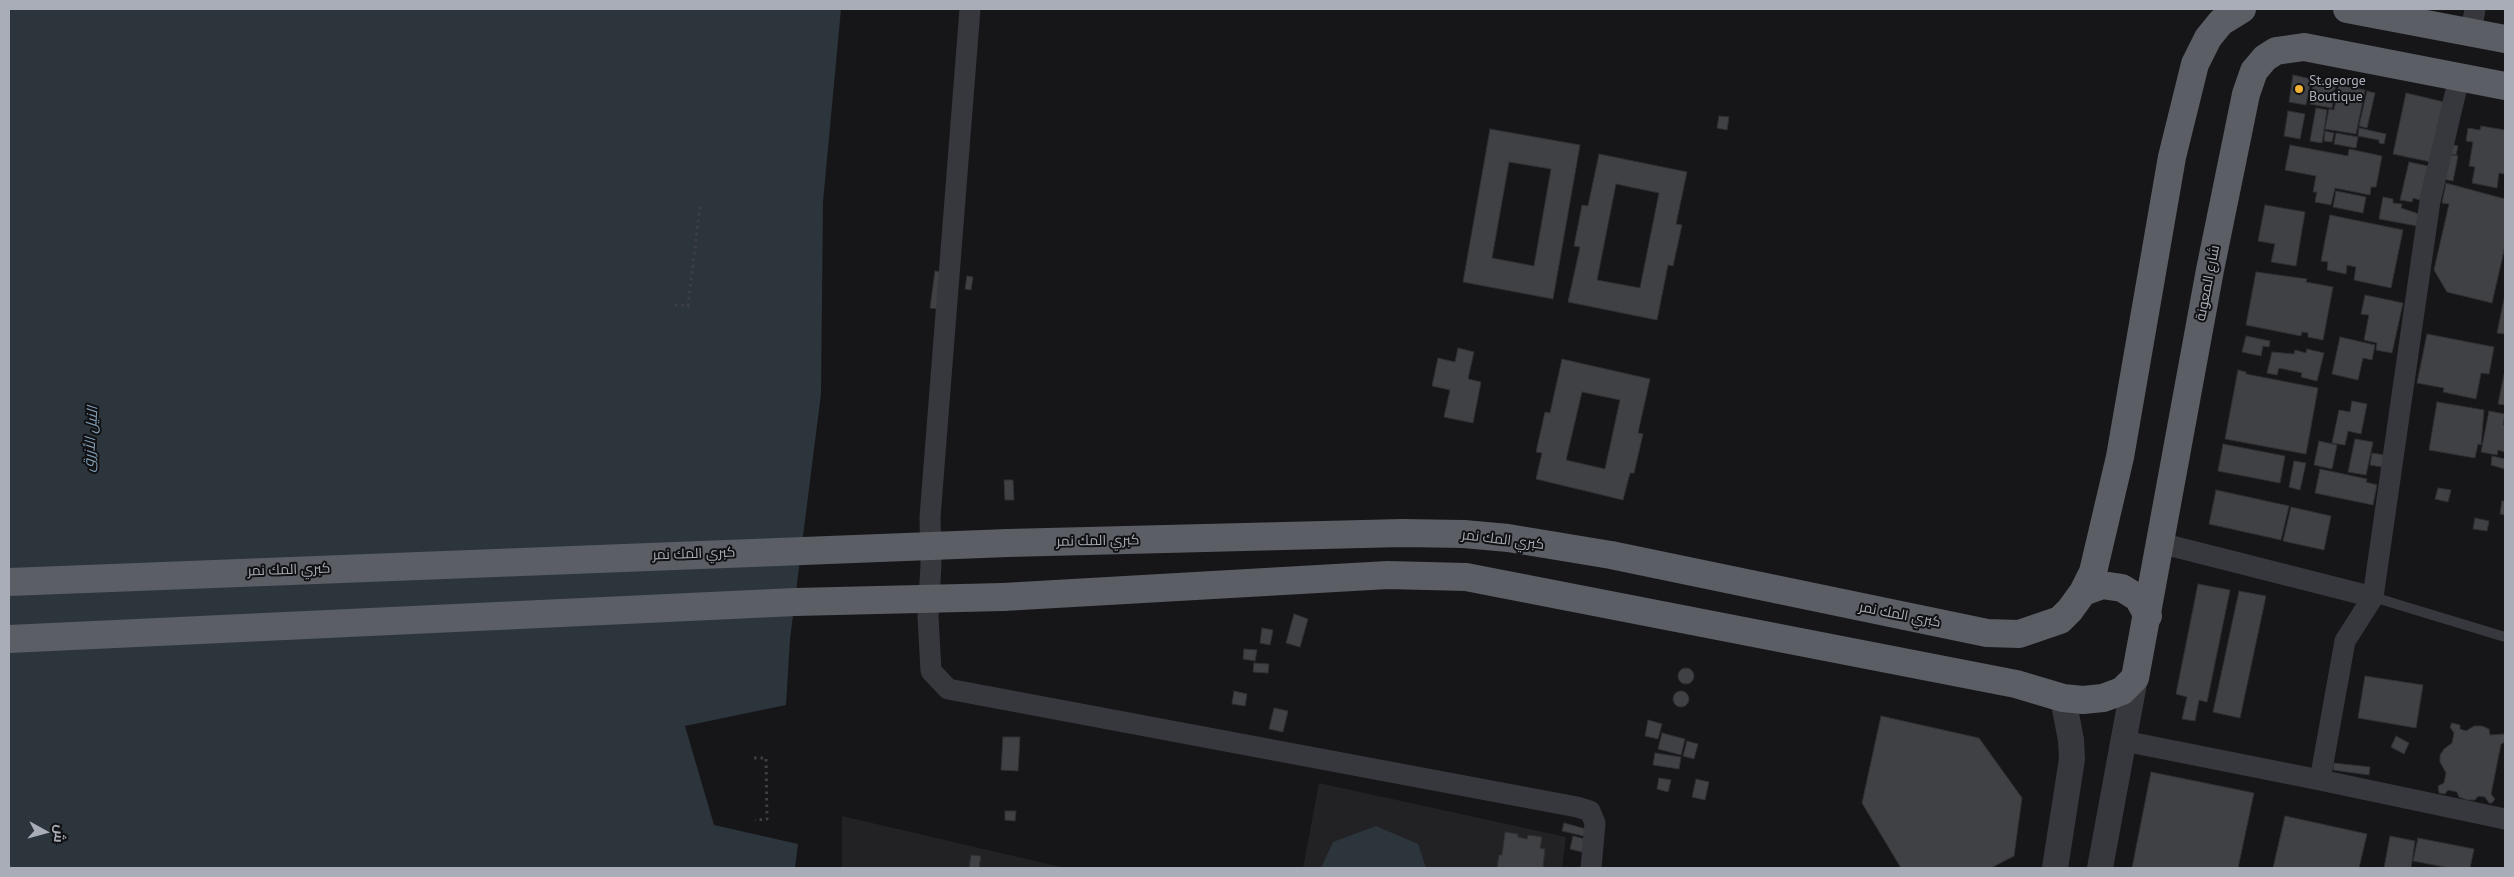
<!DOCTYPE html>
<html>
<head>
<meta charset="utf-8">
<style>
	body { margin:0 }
	#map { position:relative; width:2514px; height:877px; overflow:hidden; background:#161618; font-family:"PT Sans",Cairo,sans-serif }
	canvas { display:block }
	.frame { position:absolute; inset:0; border:10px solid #a8adb8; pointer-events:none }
	.north { position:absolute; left:20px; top:807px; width:50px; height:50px; -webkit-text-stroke:4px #111113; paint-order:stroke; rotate:97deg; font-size:14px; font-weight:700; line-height:20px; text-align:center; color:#a8adb8 }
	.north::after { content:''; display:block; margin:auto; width:18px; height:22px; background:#a8adb8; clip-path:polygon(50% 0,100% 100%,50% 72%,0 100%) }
</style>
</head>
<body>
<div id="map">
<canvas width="2514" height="877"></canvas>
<div class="frame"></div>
<div class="north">ش</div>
</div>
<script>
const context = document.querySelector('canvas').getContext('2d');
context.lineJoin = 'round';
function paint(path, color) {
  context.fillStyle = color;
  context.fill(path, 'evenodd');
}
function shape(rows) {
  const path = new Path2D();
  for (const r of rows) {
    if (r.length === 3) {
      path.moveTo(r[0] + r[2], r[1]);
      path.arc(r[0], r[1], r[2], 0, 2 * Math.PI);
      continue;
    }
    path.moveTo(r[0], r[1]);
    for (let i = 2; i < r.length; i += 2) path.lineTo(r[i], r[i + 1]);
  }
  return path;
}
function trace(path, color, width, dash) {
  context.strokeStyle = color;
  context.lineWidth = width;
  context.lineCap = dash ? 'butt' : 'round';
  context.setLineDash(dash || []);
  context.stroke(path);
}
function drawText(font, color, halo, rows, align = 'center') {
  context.font = font + ' "PT Sans",Cairo,sans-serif';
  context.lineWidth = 4;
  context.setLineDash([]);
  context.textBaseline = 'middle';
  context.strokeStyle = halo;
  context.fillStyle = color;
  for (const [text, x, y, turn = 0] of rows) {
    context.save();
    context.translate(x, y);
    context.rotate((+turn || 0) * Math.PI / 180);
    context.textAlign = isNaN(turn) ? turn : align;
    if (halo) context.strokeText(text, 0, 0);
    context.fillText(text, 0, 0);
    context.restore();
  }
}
const built = shape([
	[1319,783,1566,837,1562,868,1303,868],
	[842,816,1065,868,842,868]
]);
const water = shape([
	[9,9,841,9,823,202,821,394,790,639,786,705,685,726,714,825,798,844,795,868,9,868],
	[1376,826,1418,844,1426,868,1321,868,1333,842]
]);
const building = shape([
	[2293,75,2311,79,2306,105,2289,102,2293,75],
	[2314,79,2336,82,2332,108,2310,104,2314,79],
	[2339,85,2365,90,2356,134,2325,129,2329,109,2334,110,2339,85],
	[2367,91,2375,93,2367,128,2359,126,2367,91],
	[2406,93,2444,102,2431,162,2393,154,2406,93],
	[2316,108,2327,110,2322,143,2310,141,2316,108],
	[2288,111,2305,114,2300,139,2284,136,2288,111],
	[1719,116,1729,117,1727,130,1717,128,1719,116],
	[2481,126,2505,130,2505,174,2499,173,2497,188,2472,183,2475,167,2469,166,2473,142,2466,141,2468,128,2480,130,2481,126],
	[2359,128,2386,134,2384,144,2379,143,2379,140,2358,136,2359,128],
	[1490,129,1580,145,1553,299,1463,282,1490,129],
	[1509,162,1551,169,1534,266,1492,258,1509,162],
	[2325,131,2334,133,2332,142,2324,141,2325,131],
	[2336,133,2358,137,2356,148,2334,144,2336,133],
	[2450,144,2458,146,2456,155,2448,153,2450,144],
	[2290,145,2348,156,2349,149,2382,156,2376,187,2371,187,2370,195,2335,188,2331,205,2315,202,2317,192,2313,192,2316,176,2285,170,2290,145],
	[1599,154,1687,172,1676,224,1682,225,1673,266,1668,265,1657,320,1568,302,1580,247,1574,246,1582,205,1588,206,1599,154],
	[1616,184,1659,193,1640,288,1597,280,1616,184],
	[2448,154,2458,156,2453,181,2443,179,2448,154],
	[2409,162,2428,166,2420,200,2413,198,2412,202,2400,200,2409,162],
	[2446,183,2505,199,2505,246,2492,303,2447,292,2434,270,2449,204,2442,203,2446,183],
	[2336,191,2366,197,2363,213,2333,207,2336,191],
	[2383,197,2393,199,2393,203,2402,204,2401,208,2419,214,2417,226,2379,219,2383,197],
	[2265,205,2305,212,2296,266,2271,262,2275,244,2258,241,2265,205],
	[2330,215,2403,230,2391,288,2354,280,2356,267,2347,265,2346,274,2327,270,2328,262,2321,261,2330,215],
	[935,271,953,273,949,310,930,308,935,271],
	[2256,272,2307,279,2306,282,2333,287,2323,340,2308,337,2308,333,2302,332,2301,336,2246,325,2256,272],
	[967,276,973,277,971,290,965,289,967,276],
	[2505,294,2505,334,2497,333,2505,294],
	[2365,295,2403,303,2392,353,2376,350,2377,343,2364,340,2369,315,2361,314,2365,295],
	[2427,334,2494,347,2489,374,2481,373,2476,399,2443,392,2444,388,2417,383,2427,334],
	[2246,336,2270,341,2269,347,2263,346,2261,356,2242,352,2246,336],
	[2340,337,2375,345,2372,360,2363,358,2358,380,2332,374,2340,337],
	[1458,348,1474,352,1468,379,1481,382,1473,423,1444,417,1450,390,1432,386,1438,358,1455,362,1458,348],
	[2307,349,2324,353,2317,381,2301,377,2302,373,2279,368,2277,375,2267,373,2272,352,2294,354,2295,350,2306,353,2307,349],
	[1562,359,1650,379,1638,433,1643,434,1634,473,1630,473,1623,500,1536,479,1542,453,1536,452,1545,412,1550,413,1562,359],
	[1582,392,1620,400,1605,469,1566,460,1582,392],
	[2238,370,2246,372,2246,374,2318,388,2306,454,2225,439,2238,370],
	[2505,370,2505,405,2498,404,2505,370],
	[2352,401,2367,404,2361,434,2348,431,2345,445,2332,443,2339,410,2350,412,2352,401],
	[2437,402,2484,410,2481,445,2478,444,2475,458,2429,450,2437,402],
	[2489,411,2505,414,2503,425,2505,425,2505,452,2498,450,2497,455,2481,452,2489,411],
	[2355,439,2373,442,2366,475,2348,472,2355,439],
	[2319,441,2337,445,2332,469,2314,465,2319,441],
	[2223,444,2285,456,2280,483,2218,471,2223,444],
	[2372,453,2384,455,2382,467,2370,465,2372,453],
	[2492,456,2505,459,2505,469,2491,465,2492,456],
	[2294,461,2306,463,2300,490,2289,487,2294,461],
	[2320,469,2367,479,2366,482,2377,485,2373,505,2315,493,2320,469],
	[1004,480,1013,480,1014,500,1005,500,1004,480],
	[2438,488,2451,490,2448,502,2435,499,2438,488],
	[2216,490,2289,506,2281,540,2209,524,2216,490],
	[2502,501,2505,501,2505,515,2500,514,2502,501],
	[2291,507,2331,516,2324,550,2283,541,2291,507],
	[2475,518,2489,521,2487,531,2473,529,2475,518],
	[2198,584,2230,590,2207,702,2199,700,2195,721,2182,719,2187,697,2176,694,2198,584],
	[2239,591,2266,596,2240,718,2213,712,2239,591],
	[1294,614,1308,619,1300,647,1286,643,1294,614],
	[1262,628,1273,630,1270,645,1260,643,1262,628],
	[1244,649,1257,650,1255,661,1243,659,1244,649],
	[1254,663,1269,664,1268,673,1253,672,1254,663],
	[1686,676,8],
	[2365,676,2423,685,2416,728,2358,718,2365,676],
	[1234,691,1247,694,1245,706,1232,704,1234,691],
	[1681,699,8],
	[1274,708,1288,711,1283,732,1269,729,1274,708],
	[1881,716,1979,738,2022,798,2014,856,1991,868,1901,868,1862,803,1881,716],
	[1648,720,1662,724,1658,739,1645,736,1648,720],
	[2452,723,2460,725,2460,729,2466,731,2474,726,2482,726,2489,729,2490,735,2505,734,2505,742,2501,744,2491,794,2495,799,2492,803,2489,803,2485,797,2478,796,2475,800,2467,800,2459,797,2457,792,2448,790,2445,794,2439,793,2438,786,2444,783,2446,773,2440,762,2440,755,2444,749,2452,743,2454,733,2450,727,2452,723],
	[1662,733,1685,739,1681,755,1658,749,1662,733],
	[2396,736,2409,743,2404,754,2391,747,2396,736],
	[1003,737,1020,737,1018,771,1001,770,1003,737],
	[1687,741,1698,744,1694,759,1683,756,1687,741],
	[1655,753,1681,757,1679,769,1653,765,1655,753],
	[2334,763,2370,767,2369,775,2333,770,2334,763],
	[2151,772,2254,793,2238,868,2132,868,2151,772],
	[1659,778,1671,780,1668,792,1657,789,1659,778],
	[1696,779,1709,782,1705,800,1692,797,1696,779],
	[1005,811,1016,811,1015,821,1005,820,1005,811],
	[2285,816,2367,834,2359,868,2273,868,2285,816],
	[1564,823,1590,830,1588,837,1562,831,1564,823],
	[1505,832,1518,834,1518,837,1527,839,1528,835,1542,837,1540,848,1545,849,1543,867,1549,868,1497,868,1499,855,1502,855,1505,832],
	[1573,836,1585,839,1582,852,1570,849,1573,836],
	[2390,836,2415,841,2411,868,2384,868,2390,836],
	[2418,838,2474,849,2470,868,2450,868,2413,861,2418,838],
	[971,855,981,856,979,868,969,868,971,855]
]);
const path = shape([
	[675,305,688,306,700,206],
	[754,758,766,758,767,819,755,820]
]);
const service = shape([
	[2373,597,2505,637]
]);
const minor = shape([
	[970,9,930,517,931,565,928,616,931,671,948,689,1577,807,1590,811,1595,823,1591,868],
	[2471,33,2475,9],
	[2459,78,2430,201,2373,597,2345,641,2320,780,2505,819],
	[2160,543,2373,597],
	[2124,741,2320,780]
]);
const tertiary = shape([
	[2055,868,2072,759,2071,740,2063,698],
	[2100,868,2135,678]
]);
const trunk = shape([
	[2347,9,2505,39],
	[1008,543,1402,533,1464,534,1508,538,1611,555,1987,633,2019,634,2060,620,2070,610,2083,592,2093,572,2120,457,2172,157,2195,64,2208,38,2221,22,2242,9],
	[2083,592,2102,585,2122,588,2138,598,2148,616],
	[1003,597,1388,575,1466,577,2016,684,2063,698,2083,700,2103,698,2122,691,2135,678,2210,270,2246,94,2254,71,2265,58,2276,51,2304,47,2505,86]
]);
const trunkBridge = shape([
	[9,582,1008,543],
	[9,639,795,602,1003,597]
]);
const markers = [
	[2299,89,5,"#f2b134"]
];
const poiNames = [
	["St.george",2309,81],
	["Boutique",2309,97]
];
const streetNames = [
	["شارع المعونة",2208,283,-79],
	["كبري المك نمر",1503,540,7],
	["كبري المك نمر",1098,541,-1],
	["كبري المك نمر",694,554,-2],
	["كبري المك نمر",289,570,-2],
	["كبري المك نمر",1900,615,11]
];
const waterNames = [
	["النيل الأزرق",91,439,-86]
];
paint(built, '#222225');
paint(water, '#2c353c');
paint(building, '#404145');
trace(building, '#303034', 1);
trace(path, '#3d3f44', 3, [2.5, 4]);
trace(service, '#37383d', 10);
trace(minor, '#37383d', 21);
trace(tertiary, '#37383d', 26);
trace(trunk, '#5b5e65', 28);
trace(trunkBridge, '#5b5e65', 28);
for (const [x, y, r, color] of markers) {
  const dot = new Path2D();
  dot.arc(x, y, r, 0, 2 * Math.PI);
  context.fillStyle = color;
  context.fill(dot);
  trace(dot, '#111113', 2);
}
drawText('14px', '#a8adb8', '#111113', poiNames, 'left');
drawText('14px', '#a8adb8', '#111113', streetNames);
drawText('italic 15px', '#7f9bb3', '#111113', waterNames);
</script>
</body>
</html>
